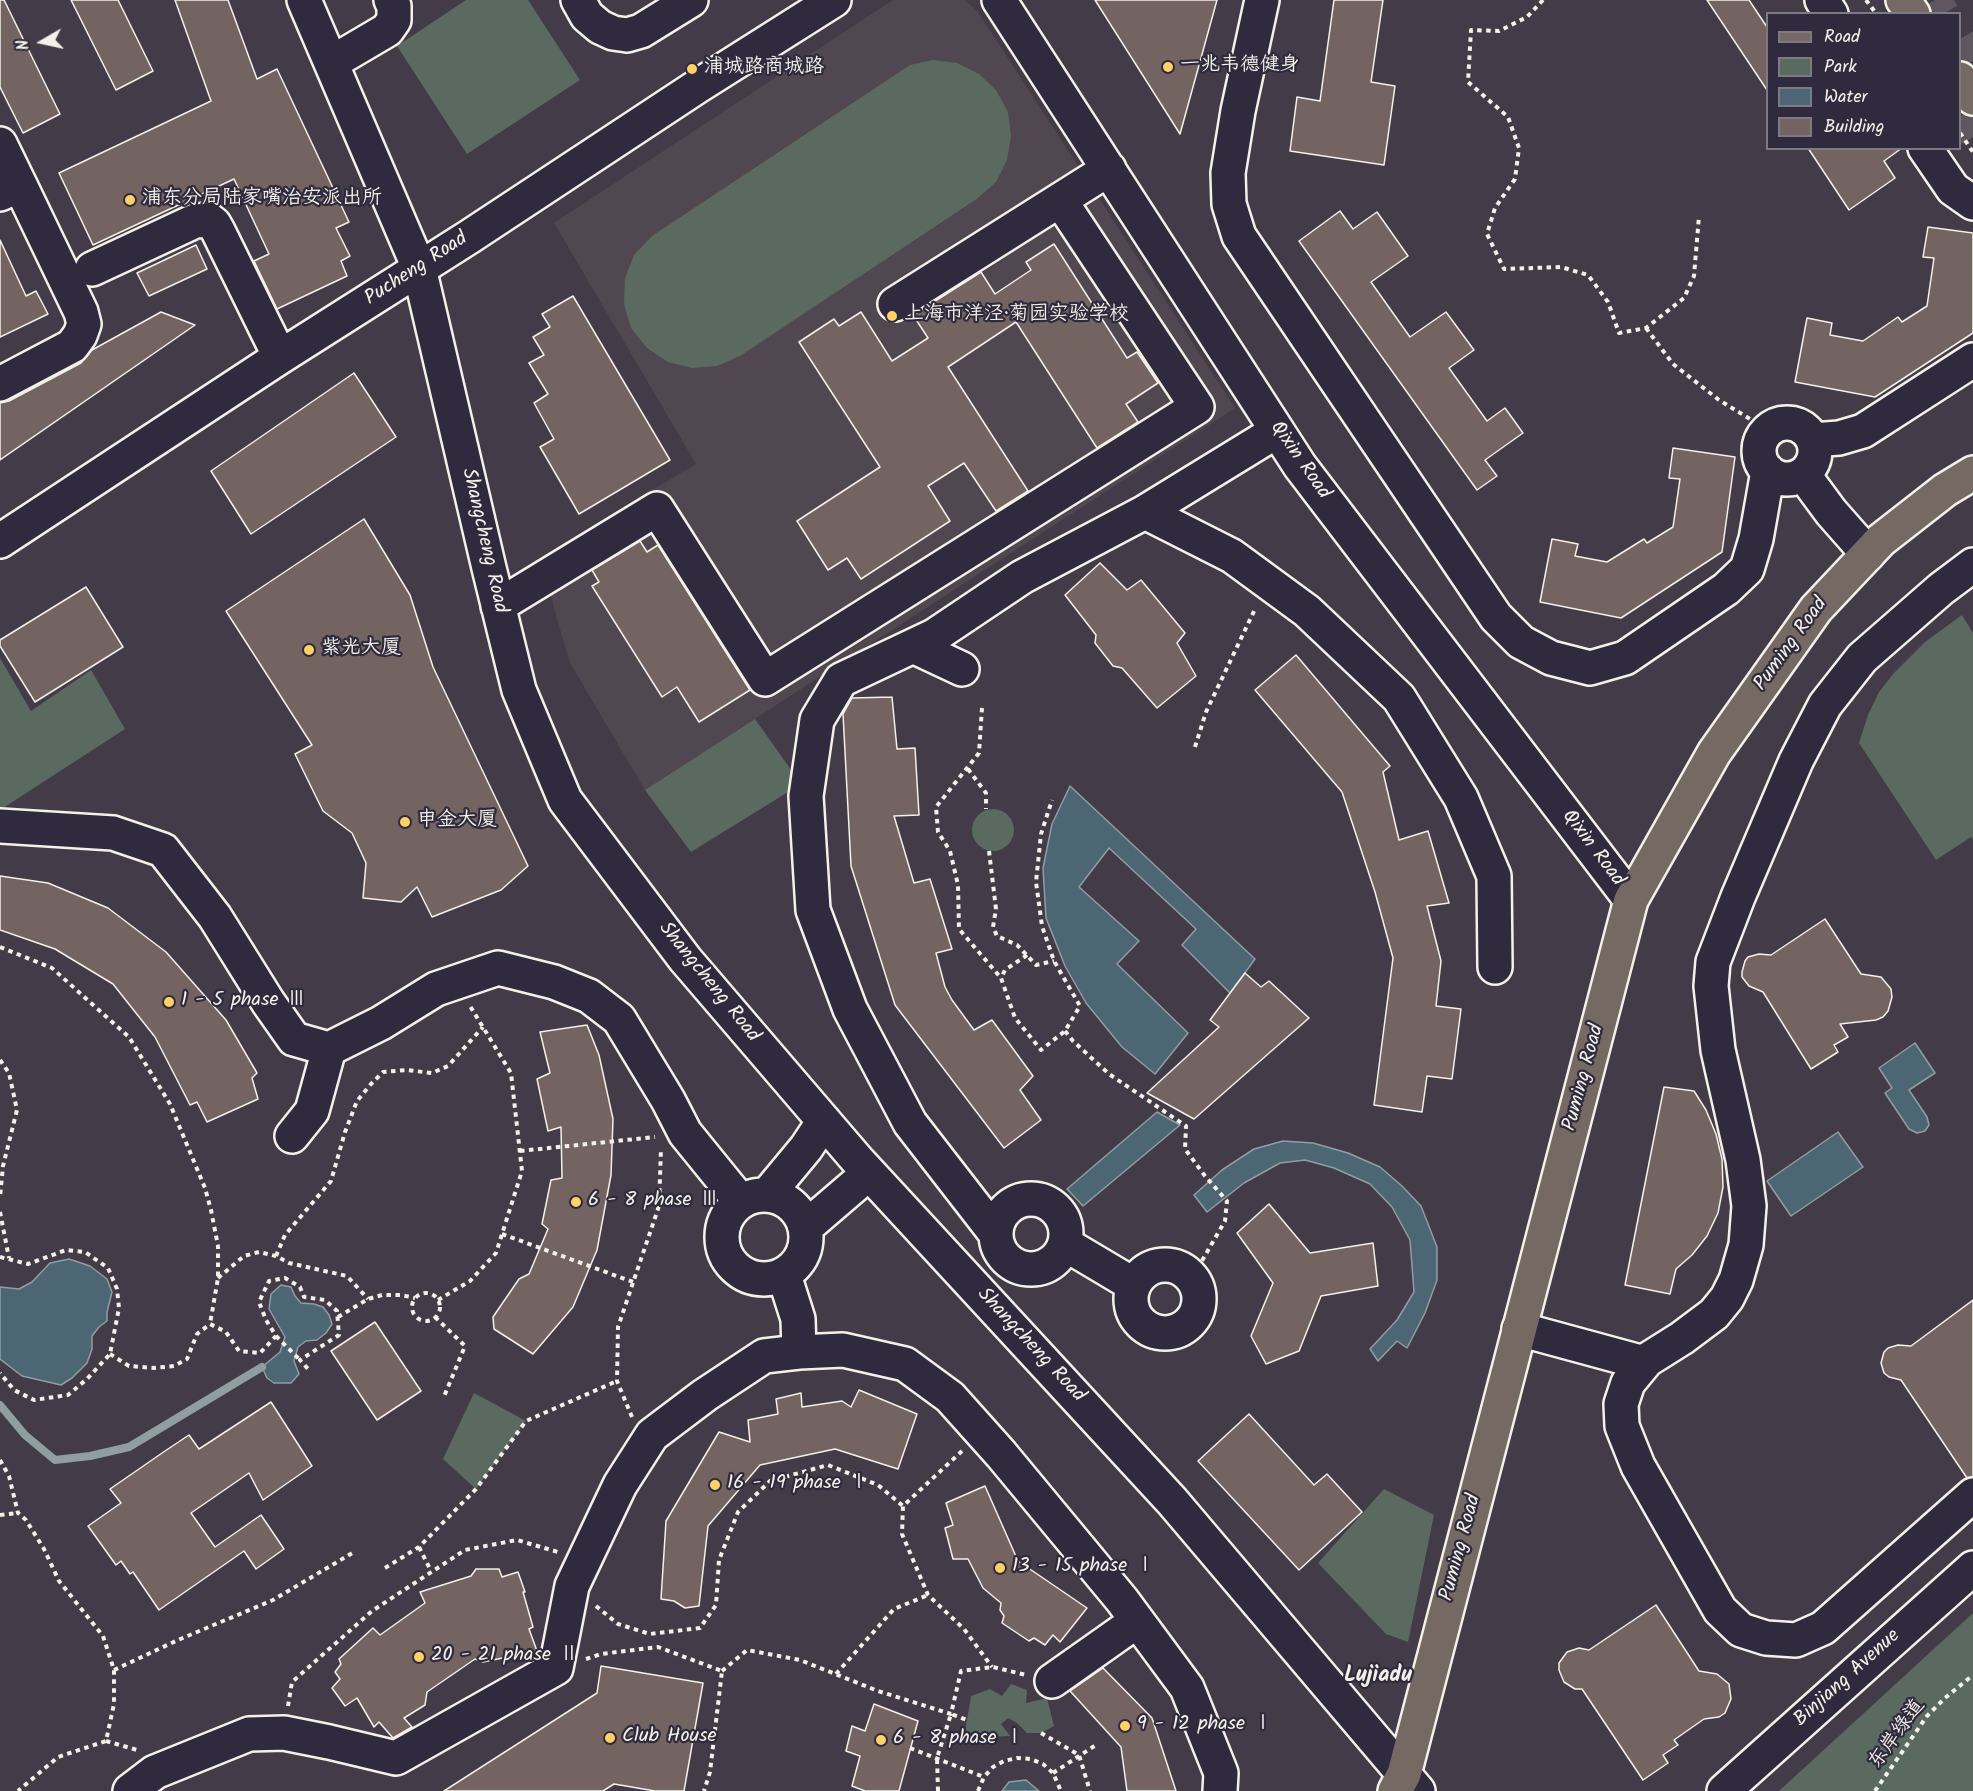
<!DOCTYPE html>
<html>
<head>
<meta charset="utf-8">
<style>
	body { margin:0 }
	#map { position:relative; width:1973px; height:1791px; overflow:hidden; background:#433b48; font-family:Kalam,sans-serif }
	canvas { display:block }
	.legend { position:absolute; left:1766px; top:12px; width:195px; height:138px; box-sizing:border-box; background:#2f2a3d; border:2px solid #7e7a81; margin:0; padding:8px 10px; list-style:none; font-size:18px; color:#f4f1e8 }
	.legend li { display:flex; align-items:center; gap:12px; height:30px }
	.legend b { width:30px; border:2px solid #7e7a81 }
	.north { position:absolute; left:12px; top:12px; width:60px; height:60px; -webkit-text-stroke:4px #2f2a3d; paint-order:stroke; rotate:261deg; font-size:16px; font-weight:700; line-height:24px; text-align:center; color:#f4f1e8 }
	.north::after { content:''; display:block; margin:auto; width:21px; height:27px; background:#f4f1e8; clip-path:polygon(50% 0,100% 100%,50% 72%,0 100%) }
</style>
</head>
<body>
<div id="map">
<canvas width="1973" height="1791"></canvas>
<ul class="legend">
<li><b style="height:8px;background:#756964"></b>Road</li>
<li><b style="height:16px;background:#5b6a61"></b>Park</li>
<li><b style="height:16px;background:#4d6674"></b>Water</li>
<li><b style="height:16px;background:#736461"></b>Building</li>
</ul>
<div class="north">N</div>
</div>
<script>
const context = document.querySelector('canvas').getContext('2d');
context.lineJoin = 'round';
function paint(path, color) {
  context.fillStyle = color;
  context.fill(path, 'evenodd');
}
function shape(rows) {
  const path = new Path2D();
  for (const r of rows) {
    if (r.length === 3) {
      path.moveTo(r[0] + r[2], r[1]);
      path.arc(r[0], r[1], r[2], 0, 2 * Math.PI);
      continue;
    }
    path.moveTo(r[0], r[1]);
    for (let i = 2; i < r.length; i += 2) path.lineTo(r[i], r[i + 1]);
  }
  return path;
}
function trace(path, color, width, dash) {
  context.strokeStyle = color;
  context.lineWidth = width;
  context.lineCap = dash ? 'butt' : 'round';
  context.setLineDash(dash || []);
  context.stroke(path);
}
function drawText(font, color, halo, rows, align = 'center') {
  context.font = font + ' Kalam,"LXGW WenKai TC",sans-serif';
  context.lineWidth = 4.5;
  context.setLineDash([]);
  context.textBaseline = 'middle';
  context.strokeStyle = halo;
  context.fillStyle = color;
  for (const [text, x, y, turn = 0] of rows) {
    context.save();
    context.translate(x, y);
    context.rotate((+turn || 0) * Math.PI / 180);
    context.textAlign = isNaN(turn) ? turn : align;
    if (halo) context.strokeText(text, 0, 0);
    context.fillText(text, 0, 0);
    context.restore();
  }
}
const built = shape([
	[893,0,965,0,978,12,1235,408,645,790,570,663,555,612,542,556,696,464,554,223]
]);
const green = shape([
	[466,0,528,0,580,80,467,154,397,46],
	[933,60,957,63,979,74,996,90,1008,112,1011,136,1007,160,996,182,978,198,740,356,717,366,692,368,668,362,647,348,631,328,624,304,625,278,634,255,652,236,910,65],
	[1962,615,1973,633,1973,840,1971,837,1936,860,1859,743,1868,715,1879,692,1894,673,1925,642],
	[0,658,31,711,91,670,125,729,0,810],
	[755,719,801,784,691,852,645,790],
	[993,830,21],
	[474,1393,526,1421,476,1489,443,1459],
	[1384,1489,1434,1515,1408,1642,1386,1634,1318,1563],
	[1973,1613,1973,1791,1779,1791],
	[1011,1684,1027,1690,1026,1703,1047,1698,1054,1726,1041,1733,1027,1733,1017,1723,1008,1718,1001,1724,1010,1736,964,1738,971,1696,990,1689,1002,1696]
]);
const water = shape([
	[1070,786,1255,959,1230,993,1182,945,1196,929,1109,848,1079,887,1139,941,1117,964,1188,1033,1155,1074,1122,1047,1086,1003,1065,966,1046,918,1043,868,1052,824,1070,786],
	[1915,1043,1935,1073,1909,1090,1927,1117,1929,1125,1925,1131,1917,1133,1909,1129,1885,1093,1892,1088,1879,1068,1915,1043],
	[1157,1112,1180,1125,1083,1206,1067,1189,1157,1112],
	[1838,1132,1863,1167,1791,1216,1767,1181,1838,1132],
	[1283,1141,1313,1143,1348,1153,1380,1167,1402,1186,1421,1206,1437,1247,1437,1280,1425,1313,1407,1348,1397,1341,1378,1361,1370,1349,1397,1320,1414,1292,1410,1240,1392,1207,1370,1184,1334,1168,1305,1160,1280,1163,1244,1183,1207,1212,1194,1195,1222,1170,1254,1149,1283,1141],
	[69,1259,90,1266,107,1279,112,1292,107,1312,107,1321,99,1327,92,1336,92,1349,87,1363,72,1378,61,1385,22,1376,0,1359,0,1287,19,1289,32,1282,50,1263,69,1259],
	[281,1285,291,1287,295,1296,301,1303,314,1304,323,1307,329,1315,332,1324,326,1333,317,1340,306,1341,298,1347,294,1361,299,1374,291,1383,274,1383,267,1378,262,1367,280,1352,285,1337,269,1309,271,1294,281,1285],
	[1026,1780,1039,1791,1002,1791,1009,1782,1026,1780]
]);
const stream = shape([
	[0,1405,25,1435,55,1460,90,1456,129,1447,262,1367]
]);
const building = shape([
	[0,0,4,0,60,114,23,133,0,87,0,0],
	[71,0,118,0,153,71,116,90,71,0],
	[175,0,228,0,257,79,277,69,349,222,336,228,350,256,341,261,347,276,277,309,254,261,269,254,234,179,93,245,59,173,211,101,175,0],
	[1095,0,1217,0,1180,134,1095,0],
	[1334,0,1383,0,1371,82,1395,86,1384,165,1290,151,1297,97,1320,101,1334,0],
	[1707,0,1749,0,1767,27,1767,90,1707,0],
	[1808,148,1902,148,1884,161,1895,178,1849,210,1808,148],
	[1340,211,1353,229,1377,212,1408,256,1371,282,1410,337,1446,312,1474,350,1449,368,1487,421,1505,408,1523,433,1485,460,1497,476,1477,490,1299,241,1340,211],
	[1928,227,1973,233,1973,333,1875,397,1795,382,1807,318,1832,323,1830,335,1863,341,1898,317,1902,322,1927,306,1934,258,1923,257,1928,227],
	[0,240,26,296,36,291,48,314,0,337,0,240],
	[1054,244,1127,358,1137,352,1158,383,1126,404,1138,422,1097,448,1016,322,948,367,1028,491,996,511,964,463,928,486,950,521,861,579,847,558,828,570,797,521,880,467,799,342,834,319,839,326,861,312,892,361,928,338,913,315,981,272,995,294,1031,270,1026,262,1054,244],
	[196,245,207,269,149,296,137,273,196,245],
	[573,296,670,460,579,514,540,447,554,439,534,403,548,394,529,363,544,355,533,337,550,327,542,314,573,296],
	[161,312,195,325,0,460,0,403,9,401,81,363,92,350,161,312],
	[354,373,396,437,251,534,211,471,354,373],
	[1673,448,1735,457,1722,552,1621,618,1540,602,1552,539,1578,544,1575,556,1607,562,1644,539,1647,543,1673,527,1680,479,1669,478,1673,448],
	[364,519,410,595,433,667,528,866,501,890,432,917,417,887,401,902,363,898,366,863,352,833,323,811,295,754,312,745,226,611,364,519],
	[640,541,647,552,658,545,750,690,699,722,677,687,662,697,592,586,599,582,592,570,640,541],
	[1100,563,1127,590,1141,580,1185,633,1177,643,1196,676,1157,708,1122,668,1113,666,1095,643,1096,635,1065,595,1100,563],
	[86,587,123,647,35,702,0,646,0,640,86,587],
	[1296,655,1390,766,1383,772,1399,840,1428,831,1449,903,1427,906,1441,961,1436,1006,1461,1009,1452,1079,1427,1076,1422,1112,1374,1105,1393,958,1375,892,1342,792,1255,690,1296,655],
	[892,697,897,749,915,748,919,815,894,816,914,883,930,879,952,949,936,953,945,987,952,1000,974,1030,992,1020,1033,1076,1020,1090,1041,1120,1004,1148,895,1005,851,866,843,714,852,698,892,697],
	[0,876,48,883,108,908,166,952,226,1020,257,1073,252,1078,258,1099,207,1122,197,1102,190,1105,155,1037,113,984,55,949,0,930,0,876],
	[1825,919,1861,974,1881,977,1891,989,1892,997,1888,1011,1883,1017,1876,1020,1840,1024,1848,1037,1834,1045,1838,1052,1811,1069,1763,992,1749,986,1742,977,1742,972,1745,961,1748,957,1759,954,1771,955,1825,919],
	[1245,973,1261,987,1269,981,1309,1018,1194,1119,1147,1093,1219,1027,1210,1020,1245,973],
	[587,1025,599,1055,613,1119,611,1175,597,1250,573,1307,533,1354,494,1329,493,1317,519,1279,529,1274,548,1229,542,1224,551,1180,562,1178,561,1127,548,1131,537,1079,550,1073,540,1032,587,1025],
	[1664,1087,1694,1091,1706,1110,1716,1134,1722,1159,1723,1187,1718,1213,1707,1236,1692,1255,1676,1269,1670,1294,1625,1285,1664,1087],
	[1269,1204,1310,1253,1373,1243,1378,1286,1321,1296,1299,1351,1266,1364,1251,1336,1273,1283,1237,1233,1269,1204],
	[1973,1300,1973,1477,1967,1478,1901,1380,1889,1377,1884,1373,1881,1363,1884,1352,1888,1348,1898,1345,1911,1346,1973,1300],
	[375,1322,421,1391,377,1420,331,1351,375,1322],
	[859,1390,917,1414,898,1469,835,1449,760,1465,708,1526,699,1606,685,1608,674,1601,661,1599,666,1521,719,1432,750,1442,748,1420,778,1414,776,1399,801,1393,802,1407,842,1401,851,1407,859,1390],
	[271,1402,312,1466,263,1500,249,1473,191,1513,215,1547,261,1515,284,1549,256,1569,244,1551,159,1610,133,1572,130,1574,121,1561,116,1565,88,1526,121,1503,110,1489,165,1451,189,1435,199,1449,271,1402],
	[1249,1414,1314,1485,1327,1474,1362,1512,1299,1570,1198,1461,1249,1414],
	[985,1486,1018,1561,1087,1608,1060,1642,1053,1635,1045,1645,1034,1638,1029,1641,1002,1623,1004,1616,1000,1610,1001,1603,983,1588,968,1559,953,1559,945,1528,953,1525,946,1503,985,1486],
	[476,1569,499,1569,502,1577,518,1572,525,1592,523,1592,533,1627,529,1629,537,1651,483,1662,475,1659,427,1692,425,1705,404,1718,412,1727,393,1738,379,1722,374,1727,357,1698,345,1706,332,1688,340,1679,335,1672,341,1664,339,1659,373,1628,380,1635,425,1603,420,1592,471,1576,476,1569],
	[1656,1605,1699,1671,1717,1674,1729,1684,1731,1699,1725,1713,1719,1717,1704,1719,1674,1740,1678,1745,1663,1755,1668,1763,1643,1780,1582,1689,1575,1689,1564,1682,1559,1670,1559,1663,1567,1652,1579,1648,1589,1650,1656,1605],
	[601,1666,703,1683,684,1791,655,1791,614,1784,603,1791,444,1791,597,1693,601,1666],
	[1103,1668,1152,1718,1176,1791,1127,1791,1121,1747,1070,1691,1103,1668],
	[874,1704,918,1721,899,1791,865,1791,852,1786,860,1756,846,1751,852,1726,865,1731,874,1704]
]);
const majorTunnel = shape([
	[1935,0,1943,14],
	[1960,39,1973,61],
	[1960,116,1973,137]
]);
const path = shape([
	[1543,0,1527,17,1499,31,1471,30,1468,82,1508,117,1519,148,1515,179,1495,208,1487,234,1504,269,1561,267,1588,275,1608,302,1619,333,1646,328,1684,298,1694,276,1699,216],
	[1866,0,1875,12],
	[1960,133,1973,152],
	[1646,328,1673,364,1719,400,1768,430],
	[982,708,979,753,936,807,938,832,950,851,958,885,959,929,1001,978],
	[1195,747,1206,712,1256,607],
	[968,769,986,793,986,809],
	[989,851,996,909,993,927,997,936,1017,945,1036,965,1054,961],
	[0,947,52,968,129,1037,170,1104,205,1188,211,1210,218,1246,218,1278,210,1324],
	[1027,955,1005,970,1001,978,1015,1018,1041,1050,1065,1031,1080,1006,1054,961,1042,926,1036,882,1041,834,1052,800],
	[1065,1031,1073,1041,1109,1074,1186,1126,1185,1149,1205,1176,1227,1201,1225,1221,1192,1278],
	[0,1060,9,1073,17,1110,3,1166,0,1197],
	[520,1151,655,1137],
	[0,1212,9,1258],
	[502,1234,633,1282],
	[276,1256,285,1235,331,1181,345,1132,357,1101,371,1084,383,1072,406,1070,432,1073,448,1066,483,1027],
	[0,1257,28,1264,66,1250,85,1252,108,1268,117,1289,119,1308,110,1354,87,1379,68,1395,34,1400,14,1390,0,1373],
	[218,1278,244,1256,259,1252,276,1256,289,1263,347,1276,368,1299],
	[426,1307,14],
	[438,1300,470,1281,496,1253,522,1171,511,1073,470,1006],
	[338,1317,368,1299,382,1295,401,1295,415,1298],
	[435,1317,465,1346,443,1399],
	[276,1336,300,1360],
	[110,1354,129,1366,154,1368,174,1366,187,1359,197,1334,210,1324,226,1332,239,1351,260,1353,276,1336,266,1320,259,1302,269,1281,285,1278,300,1287,304,1297,325,1300,337,1311,339,1335,300,1360,309,1370],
	[632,1417,617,1381,618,1327,659,1206,661,1149],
	[962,1451,903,1506,902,1534,928,1595,964,1629,992,1667],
	[0,1460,9,1476,18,1513,26,1520,44,1549,59,1581,103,1636,114,1670,114,1704,106,1741,58,1757,18,1791],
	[0,1515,18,1513],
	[419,1547,431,1571],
	[385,1568,419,1547,476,1489,526,1421,617,1381],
	[596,1606,618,1624,650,1634,700,1628,716,1605,719,1560,738,1512,770,1481,828,1465,878,1485,903,1506],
	[586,1659,601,1654,658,1647,722,1671,710,1772,704,1791],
	[114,1670,178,1640,273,1600,354,1552],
	[722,1671,747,1650,800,1660,878,1691,951,1714,961,1671,993,1667,1026,1675],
	[836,1674,894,1609,928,1595],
	[288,1706,292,1682,372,1611,465,1550,517,1540,558,1552],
	[1041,1733,1079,1755,1090,1791],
	[106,1741,137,1750],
	[910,1748,984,1777],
	[1053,1773,1096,1745],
	[938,1791,937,1758,951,1714,967,1720],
	[978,1791,984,1777,993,1767,1004,1761,1017,1758,1031,1759,1043,1764,1053,1773,1061,1791],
	[1875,1791,1927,1716,1945,1698,1973,1675]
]);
const minor = shape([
	[304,0,419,268,489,568,519,690,565,800,685,959,859,1162,1172,1501,1418,1791],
	[578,0,587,16,600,27,613,33,627,35,641,31,691,0],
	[999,0,1300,466,1631,900],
	[1262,0,1238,111,1228,173,1229,204,1239,236,1496,617,1521,642,1551,658,1590,668,1625,658,1726,589,1747,569,1756,539,1768,471],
	[1822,0,1831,14],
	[331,63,387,30,394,20,394,6,391,0],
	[0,144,20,185],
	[1925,148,1953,189,1973,203],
	[0,194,20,185,81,312,84,324,80,335,72,346,0,384],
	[92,269,195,221,209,220,214,224,218,231,280,357],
	[895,304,1109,169],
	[1787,451,28],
	[1813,440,1839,438,1863,431,1973,360],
	[1803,474,1831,512,1868,554],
	[1145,512,1232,556,1307,611,1399,698,1461,798,1494,876,1495,967],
	[0,541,280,357,469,237,698,86,834,0],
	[1973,565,1941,589,1862,658,1825,705,1796,761,1738,897,1713,962,1711,986,1718,1050,1743,1160,1749,1206,1746,1245,1736,1280,1727,1298,1714,1314,1682,1338,1647,1360,1628,1383,1621,1404,1622,1426,1638,1466,1720,1610,1741,1630,1766,1638,1796,1640,1823,1628,1973,1495],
	[498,606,657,509,765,679,1197,407,1060,200],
	[913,646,962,669],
	[0,826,113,833,163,850,215,917,268,1002,294,1039,329,1049,381,1023,436,989,498,968,554,982,589,996,619,1019,668,1100,685,1133,741,1202],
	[292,1136,312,1111,329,1049],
	[767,1195,806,1148,824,1121],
	[764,1237,42],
	[1031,1234,35],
	[805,1228,869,1173],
	[996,1234,910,1123,850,1009,813,910,806,796,817,720,841,680,934,636,1022,577,1145,512,1277,431],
	[1065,1244,1134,1285],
	[1165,1299,34],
	[784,1275,798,1319,799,1352,843,1350,905,1364,950,1397,1001,1454,1122,1600,1187,1688,1221,1773,1220,1791],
	[1519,1329,1644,1363],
	[1052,1681,1137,1621],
	[130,1791,155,1772,249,1734,284,1733,329,1742,396,1758,556,1668,572,1586,620,1485,652,1435,705,1395,764,1356,799,1352],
	[1724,1791,1973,1568]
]);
const major = shape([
	[1903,0,1913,14],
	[1960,79,1973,98],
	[1395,1791,1404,1774,1631,900,1714,753,1816,609,1881,540,1945,490,1973,473]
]);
const markers = [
	[1168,67,6,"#ffd166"],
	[692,69,6,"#ffd166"],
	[130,200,6,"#ffd166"],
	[892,316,6,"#ffd166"],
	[309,650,6,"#ffd166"],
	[405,822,6,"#ffd166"],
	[169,1002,6,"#ffd166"],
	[576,1202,6,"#ffd166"],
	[715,1485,6,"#ffd166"],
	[1000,1568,6,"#ffd166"],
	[419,1657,6,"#ffd166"],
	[1125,1726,6,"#ffd166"],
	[610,1738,6,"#ffd166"],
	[881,1740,6,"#ffd166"]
];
const poiNames = [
	["一兆韦德健身",1180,67],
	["浦城路商城路",704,69],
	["浦东分局陆家嘴治安派出所",142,200],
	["上海市洋泾·菊园实验学校",904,316],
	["紫光大厦",321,650],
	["申金大厦",417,822],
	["1 - 5 phase Ⅲ",181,1002],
	["6 - 8 phase Ⅲ",588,1202],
	["16 - 19 phase Ⅰ",727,1485],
	["13 - 15 phase Ⅰ",1012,1568],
	["20 - 21 phase Ⅱ",431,1657],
	["9 - 12 phase Ⅰ",1137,1726],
	["Club House",622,1738],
	["6 - 8 phase Ⅰ",893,1740]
];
const streetNames = [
	["Pucheng Road",417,270,-33],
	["Qixin Road",1299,461,55],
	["Shangcheng Road",483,541,77],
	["Puming Road",1792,645,-54],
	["Qixin Road",1592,849,53],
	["Shangcheng Road",708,983,51],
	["Puming Road",1585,1078,-75],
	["Shangcheng Road",1030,1346,47],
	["Puming Road",1462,1548,-75],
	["Binjiang Avenue",1848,1679,-42],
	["东岸绿道",1898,1735,-54]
];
const quarterNames = [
	["Lujiadu",1378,1677]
];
paint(built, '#514750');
paint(green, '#5b6a61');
paint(water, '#4d6674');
trace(water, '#909ea2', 1.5);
trace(stream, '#909ea2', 8);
paint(building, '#736461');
trace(building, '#f4f1e8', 1.5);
trace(majorTunnel, '#5e5660', 33, [33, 16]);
trace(minor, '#f4f1e8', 38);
trace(major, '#f4f1e8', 38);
trace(path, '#f4f1e8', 4, [4.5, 4.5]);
trace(minor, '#2f2a3d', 33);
trace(major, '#756964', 33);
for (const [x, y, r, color] of markers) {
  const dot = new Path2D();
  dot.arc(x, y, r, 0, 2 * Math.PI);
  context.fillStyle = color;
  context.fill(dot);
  trace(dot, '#2f2a3d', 2);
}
drawText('20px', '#f4f1e8', '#2f2a3d', poiNames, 'left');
drawText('20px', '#f4f1e8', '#2f2a3d', streetNames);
drawText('bold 22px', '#f4f1e8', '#2f2a3d', quarterNames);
</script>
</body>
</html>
